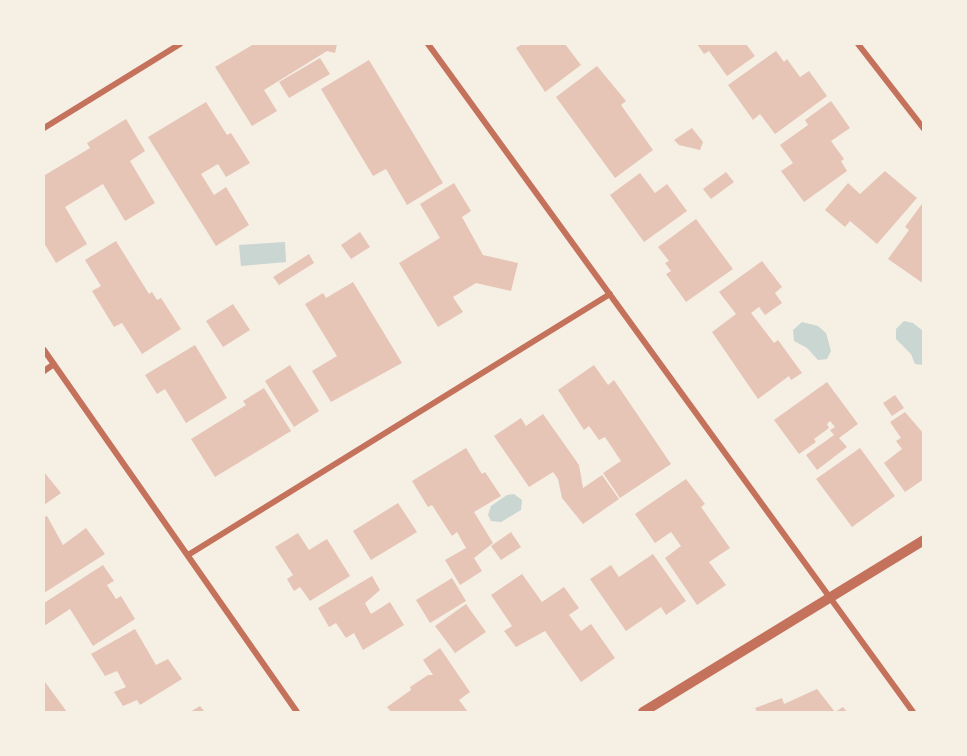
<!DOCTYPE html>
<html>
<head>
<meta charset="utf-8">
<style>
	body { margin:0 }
	#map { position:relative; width:967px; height:756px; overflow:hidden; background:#f6efe4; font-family:"PT Sans Narrow",sans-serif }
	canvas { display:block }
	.frame { position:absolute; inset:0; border:45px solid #f6efe4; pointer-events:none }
</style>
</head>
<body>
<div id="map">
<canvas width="967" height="756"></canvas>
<div class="frame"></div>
</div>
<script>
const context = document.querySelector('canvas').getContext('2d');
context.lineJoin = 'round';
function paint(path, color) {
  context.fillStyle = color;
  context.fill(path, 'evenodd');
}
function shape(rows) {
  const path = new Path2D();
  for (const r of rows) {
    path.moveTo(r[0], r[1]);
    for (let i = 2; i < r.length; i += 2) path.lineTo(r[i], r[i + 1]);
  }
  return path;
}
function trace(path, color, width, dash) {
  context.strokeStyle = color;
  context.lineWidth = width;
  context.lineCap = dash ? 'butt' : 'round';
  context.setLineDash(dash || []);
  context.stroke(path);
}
const water = shape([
	[285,242,286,262,241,266,239,245],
	[904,321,913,323,923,331,923,365,915,364,911,354,896,339,896,329],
	[802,322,818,326,826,333,831,351,827,359,818,360,807,348,794,341,793,330],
	[514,494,522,500,521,510,501,522,491,521,488,515,491,506,507,495]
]);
const building = shape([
	[254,44,337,44,335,53,327,51,264,90,277,111,252,126,215,67],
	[522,44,565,44,581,65,545,92,516,48],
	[697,44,746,44,755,56,727,76,709,51,704,54],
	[776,51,784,62,787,59,800,77,809,71,827,96,775,134,760,114,753,120,728,85],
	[320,58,330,74,289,98,279,82],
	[369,60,443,183,407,205,386,169,373,176,321,89],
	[597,66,626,101,621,105,653,150,615,178,556,97],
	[831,101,850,128,831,141,844,159,841,161,847,171,804,202,781,171,793,163,780,145,808,125,805,120],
	[206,102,227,135,231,133,250,163,226,177,218,164,201,174,214,195,226,187,249,225,216,246,148,137],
	[126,119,145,151,130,161,155,203,125,221,103,184,65,207,87,244,56,263,44,243,44,172,45,175,90,148,87,143],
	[692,128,703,142,700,150,679,145,674,140],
	[885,171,917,198,877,244,850,221,845,227,825,210,848,183,860,194],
	[726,172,734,182,711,199,703,189],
	[640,173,655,193,667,184,687,211,644,242,610,195],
	[454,183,471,211,462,217,483,255,518,263,511,291,476,283,453,297,463,312,438,327,399,263,440,238,420,204],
	[924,201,924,284,888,259,909,230,905,227],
	[696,219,733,269,686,302,666,274,671,271,665,263,669,261,658,247],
	[360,232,370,247,351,259,341,245],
	[116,241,149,294,152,292,157,300,161,298,181,329,142,354,122,323,114,327,92,291,101,286,85,260],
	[309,254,314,263,279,285,273,277],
	[762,261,782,287,775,293,782,303,765,315,759,307,751,313,774,343,778,340,802,373,791,380,789,376,758,399,712,332,736,314,719,292],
	[353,282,402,363,331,402,312,371,337,356,305,304,323,293,326,298],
	[233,304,250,330,223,347,206,321],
	[195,345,227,398,186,423,165,389,157,394,145,375],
	[290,365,319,411,294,427,265,381],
	[594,365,608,385,614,380,671,464,620,498,603,473,621,461,605,437,599,440,589,426,584,430,558,390],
	[827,382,858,424,839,438,847,447,817,470,806,455,834,435,830,430,835,427,830,421,827,424,829,428,814,439,816,442,799,454,774,420],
	[264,388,291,431,215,477,191,439,246,405,243,401],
	[895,395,904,408,892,416,883,403],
	[905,412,924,434,924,479,905,492,884,463,902,449,896,441,901,438,890,422],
	[543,414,579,465,583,488,602,475,619,499,583,524,562,498,558,479,553,472,529,487,494,436,521,418,526,426],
	[466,448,482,474,485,472,501,496,474,512,493,543,474,558,482,571,460,585,445,560,466,548,457,532,452,536,432,505,428,507,412,481],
	[860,448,895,496,852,527,816,479],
	[44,472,61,493,44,505],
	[686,479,705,504,701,507,730,548,709,562,726,585,697,605,665,558,681,546,671,532,655,543,635,514],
	[398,503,417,532,371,560,353,531],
	[47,516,63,545,86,528,105,554,44,593,44,517],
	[511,532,521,547,501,560,491,546],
	[298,533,309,550,327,539,350,576,310,601,300,587,294,591,287,579,293,575,275,547],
	[653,554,686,601,666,615,661,607,626,631,590,579,611,565,619,577],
	[103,565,114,581,107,585,116,599,121,596,135,619,93,646,70,609,44,626,44,603],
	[522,574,542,602,564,587,579,608,569,615,581,631,591,624,615,658,581,682,545,631,516,647,504,631,512,626,491,595],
	[372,576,380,590,365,603,371,614,390,602,404,625,363,650,354,633,346,638,336,623,329,627,318,608],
	[452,578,466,601,430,623,416,600],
	[466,604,486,632,455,653,435,626],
	[135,629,156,665,168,659,182,679,140,705,137,700,123,706,114,692,126,687,117,671,105,676,91,654],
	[440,648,470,692,459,700,468,712,391,712,387,707,411,690,410,687,428,675,433,675,423,660],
	[45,682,67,712,44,712],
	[817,689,835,712,843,707,847,712,757,712,755,708,782,698,784,704],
	[200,706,205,712,190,712]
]);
const minor = shape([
	[428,44,913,712],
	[858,44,924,129],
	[44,128,180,44],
	[44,350,297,712],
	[44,371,54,364],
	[188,555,610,294]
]);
const tertiary = shape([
	[643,712,924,540]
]);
paint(water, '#c9d6d2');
paint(building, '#e6c5b7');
trace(minor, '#c5725c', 6);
trace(tertiary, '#c5725c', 10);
</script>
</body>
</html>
